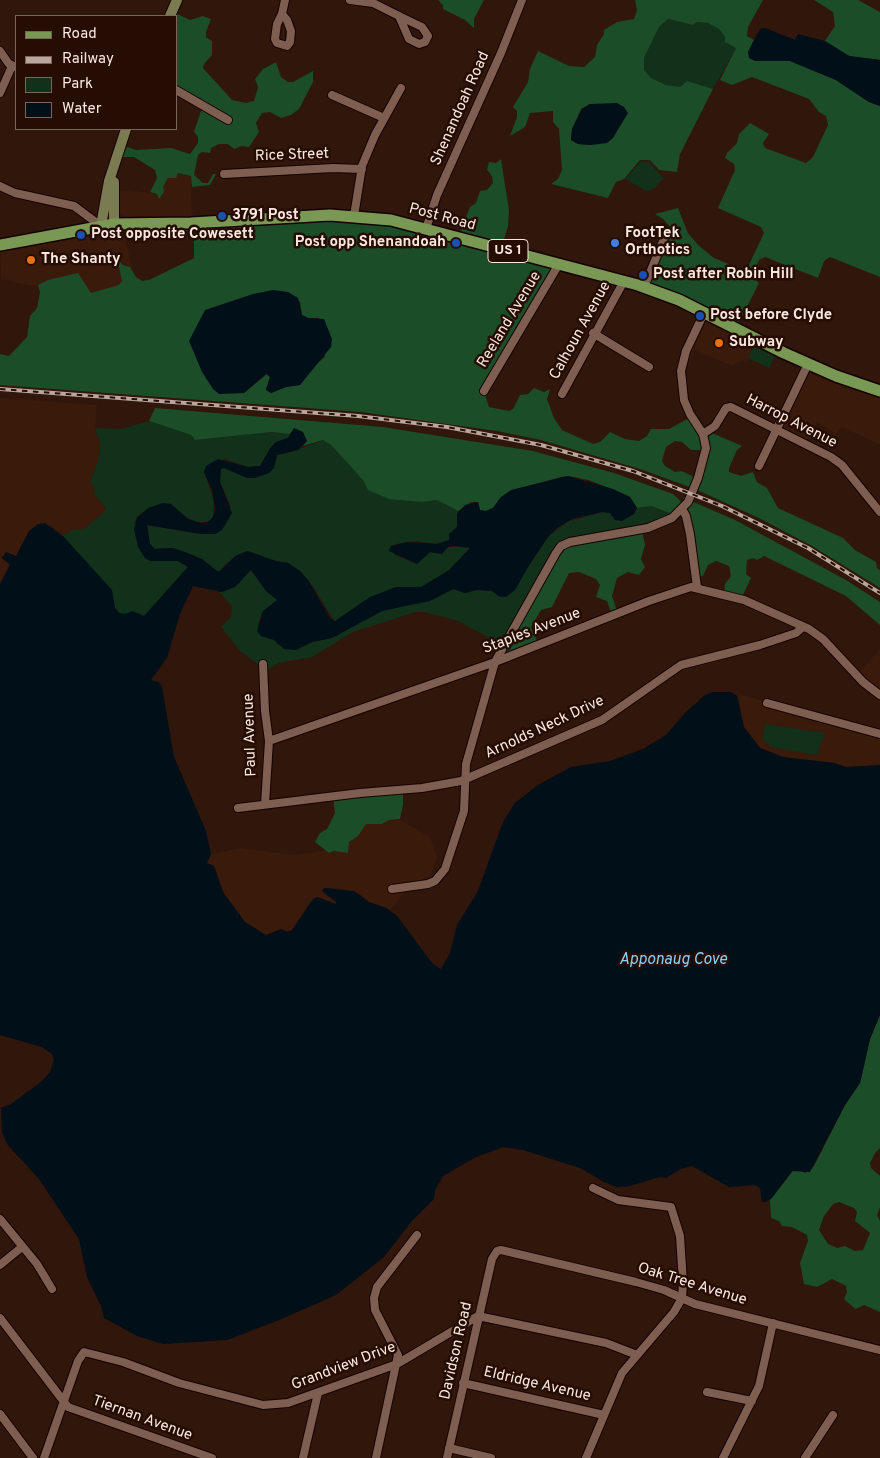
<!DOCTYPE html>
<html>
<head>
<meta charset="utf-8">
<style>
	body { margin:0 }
	#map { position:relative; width:880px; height:1458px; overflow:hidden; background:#30160b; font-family:Overpass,sans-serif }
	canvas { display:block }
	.legend { position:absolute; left:15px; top:15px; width:162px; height:115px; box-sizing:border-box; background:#250d04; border:1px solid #7a655c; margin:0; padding:6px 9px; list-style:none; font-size:15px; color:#fae8e0 }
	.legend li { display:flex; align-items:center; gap:10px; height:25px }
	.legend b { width:25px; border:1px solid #7a655c }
</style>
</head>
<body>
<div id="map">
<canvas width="880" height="1458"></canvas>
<ul class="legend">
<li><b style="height:6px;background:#799854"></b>Road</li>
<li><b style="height:6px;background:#baa69d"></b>Railway</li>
<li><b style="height:14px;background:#12311a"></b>Park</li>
<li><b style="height:14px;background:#000f18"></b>Water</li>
</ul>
</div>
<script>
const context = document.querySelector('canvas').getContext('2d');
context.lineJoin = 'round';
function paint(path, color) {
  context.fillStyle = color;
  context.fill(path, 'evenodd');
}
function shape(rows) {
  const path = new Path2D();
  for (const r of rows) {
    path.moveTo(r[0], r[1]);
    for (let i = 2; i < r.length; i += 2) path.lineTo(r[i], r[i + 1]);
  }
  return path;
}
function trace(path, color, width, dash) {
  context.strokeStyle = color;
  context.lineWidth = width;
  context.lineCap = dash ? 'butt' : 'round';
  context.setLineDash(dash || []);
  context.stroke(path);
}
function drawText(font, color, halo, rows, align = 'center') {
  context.font = font + ' Overpass,sans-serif';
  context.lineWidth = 5;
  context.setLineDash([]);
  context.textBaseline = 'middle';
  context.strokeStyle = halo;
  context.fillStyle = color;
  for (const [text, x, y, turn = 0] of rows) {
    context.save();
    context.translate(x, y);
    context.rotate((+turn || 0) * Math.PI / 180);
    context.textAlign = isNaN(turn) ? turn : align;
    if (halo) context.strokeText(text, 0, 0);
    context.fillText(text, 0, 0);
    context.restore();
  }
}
const built = shape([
	[178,173,191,176,192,223,132,222,115,209,114,191,130,190,157,194,168,178],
	[125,224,125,239,133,270,118,259,122,281,119,286,91,293,80,278,31,286,1,279,0,245],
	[704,314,757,340,747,361,739,362,733,366,694,350,686,368,682,368],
	[808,365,880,391,880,445,842,427,836,434,817,422,806,442,776,428],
	[0,398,97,405,95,428,100,444,99,458,90,482,95,488,94,494,106,508,102,514,84,530,71,530,63,536,51,526,29,531,16,557,6,552,6,560,10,565,0,583],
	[880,648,880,695,858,675],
	[738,694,880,734,880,765,846,767,834,763,783,757,760,748,744,727],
	[398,819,430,837,437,858,431,875,406,891,390,910,369,902,360,894,336,888,324,888,327,895,337,902,336,904,317,897,309,903,292,931,281,929,266,935,245,922,236,913,223,892,214,866,207,864,211,854,241,848,294,855,327,850,329,853,342,851,366,824,382,824,389,820]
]);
const green = shape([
	[668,19,693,25,697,22,708,23,719,29,726,36,725,42,736,48,713,89,687,81,680,87,666,85,651,78,643,70,644,58,659,27],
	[641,161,649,162,663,178,655,188,646,191,625,179],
	[754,346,775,356,769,368,748,358],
	[149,421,191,435,195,440,271,432,290,434,288,438,276,442,271,447,260,466,248,467,225,459,204,472,214,502,213,517,208,522,195,522,182,514,142,512,137,517,134,523,150,561,178,561,188,567,144,616,138,613,119,613,115,608,113,596,63,536,71,530,84,529,102,514,106,508,94,494,95,488,90,482,99,458,100,444,95,428,121,429],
	[324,440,331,445,363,480,368,490,422,502,437,500,458,511,457,527,449,534,449,540,437,544,414,541,396,544,391,546,395,555,417,564,430,552,439,554,448,547,467,547,470,548,468,552,443,575,427,585,415,588,396,587,364,601,335,622,312,585,300,571,288,563,276,561,248,551,225,564,220,571,217,571,202,559,185,552,173,548,154,549,150,544,147,525,201,534,215,534,231,507,220,482,221,469,224,468,247,478,276,462,277,455,291,452],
	[651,506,675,515,668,520,572,542,502,648,493,640,458,621,425,612,415,612,353,632,312,657,278,663,267,671,240,651,221,627,231,617,232,606,219,592,239,583,250,570,278,600,263,611,260,617,258,624,261,636,274,639,278,645,303,647,312,642,332,638,382,611,436,598,453,589,465,593,477,590,492,591,500,597,524,573,548,537,567,522,602,512,610,513,615,520,634,514,637,508],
	[765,724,824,733,817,755,771,747,763,739]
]);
const forest = shape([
	[438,0,484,0,474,19,474,28,465,20,443,9,443,5],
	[635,0,763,0,748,27,747,36,754,40,748,52,755,61,790,61,836,80,869,102,880,106,880,277,830,257,824,261,818,278,765,257,759,260,752,276,759,283,736,329,644,288,666,234,672,229,663,219,655,214,678,208,688,233,698,245,714,258,746,271,764,233,761,227,718,208,735,170,734,164,725,158,727,153,737,143,739,134,750,123,769,134,763,143,765,148,806,163,813,157,828,125,826,116,819,112,809,99,752,77,732,85,720,80,736,48,725,42,725,36,719,29,708,23,697,22,693,25,668,19,659,27,644,58,644,70,651,78,666,85,680,87,687,81,713,89,680,154,677,172,659,170,650,160,640,160,624,179,616,182,608,198,551,184,558,179,562,170,559,129,553,122,553,111,530,113,525,127,510,136,517,117,517,111,513,107,528,82,530,69,538,51,569,66,584,67,595,57,597,45,604,34,604,30,617,22,634,19,637,10],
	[590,104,591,145,578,144,571,140,572,129,581,109],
	[814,0,858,0,880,12,880,60,849,56,825,41,835,26,833,12],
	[173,12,190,20,203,16,211,19,206,32,206,37,212,41,212,55,204,64,203,68,232,100,246,103,254,101,258,87,255,79,263,69,276,62,281,77,288,82,293,82,313,71,313,82,299,109,291,115,281,118,270,112,262,113,256,123,259,132,249,147,242,146,234,149,228,144,219,144,211,148,210,153,202,152,198,155,194,175,203,183,208,183,213,174,216,174,210,185,192,187,191,176,178,173,176,178,168,178,163,187,164,192,159,199,157,194,150,192,157,178,155,170,134,157,119,157,121,145,136,150,171,148,190,154,198,143,198,137,194,132,203,105,176,90,176,16,171,16],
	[501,159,509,210,508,226,501,249,559,265,484,392,489,407,509,411,513,409,520,395,528,394,534,388,544,392,550,389,547,399,554,418,562,430,593,444,600,442,610,432,625,439,639,441,647,436,651,429,669,429,691,417,704,434,712,433,742,446,737,450,729,468,729,472,741,476,753,472,757,482,767,488,778,508,843,538,855,550,876,562,877,568,880,570,880,588,812,546,761,519,695,489,640,469,541,440,497,431,361,412,0,385,0,354,9,356,27,337,30,316,37,308,40,292,38,285,48,280,78,273,91,293,119,285,122,281,117,258,123,265,130,267,136,277,142,281,149,280,194,258,194,233,165,224,336,216,458,237,470,207,476,203,480,191,487,190,493,183,492,176,487,170,489,162,496,163],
	[300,301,302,315,308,318,319,318,325,357,312,367,300,385,286,387,271,393,266,390,270,377,267,374,244,393,219,393],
	[675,441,682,442,691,450,705,450,698,479,682,471,675,472,665,466,662,461,666,447],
	[155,408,383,427,533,451,614,473,673,494,685,505,689,500,735,520,846,580,880,602,880,625,846,596,764,556,757,560,753,558,747,560,746,574,751,578,741,599,724,595,725,584,731,576,729,566,716,561,708,565,703,576,696,577,685,513,675,515,651,506,637,508,630,497,589,480,568,476,561,477,517,489,501,497,493,508,486,511,480,510,478,502,471,502,458,511,437,500,422,502,389,499,368,490,363,480,331,445,323,440,303,446,307,441,291,432,290,434,271,432,195,440,191,435,149,421],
	[642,531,645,545,641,559,645,567,639,575,628,572,617,578,612,596,618,614,612,615,607,601,596,597,600,585,596,579,579,572,569,573,552,607,541,610,531,627,539,645,497,658,563,546],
	[403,791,403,805,400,819,389,820,382,824,366,824,358,836,349,842,348,853,334,851,329,853,315,842,320,833,327,829,335,813,333,797],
	[880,1015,880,1148,875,1153,870,1163,871,1168,880,1176,880,1207,877,1215,880,1221,880,1312,864,1305,856,1309,853,1307,844,1299,847,1292,846,1286,832,1279,817,1287,804,1284,800,1263,808,1241,807,1235,792,1227,782,1226,779,1221,771,1218,770,1200,793,1171,799,1170,805,1173,814,1166,845,1105,860,1083,870,1039],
	[839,1202,854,1208,857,1212,855,1221,870,1233,863,1250,855,1251,845,1246,837,1248,828,1244,819,1230,824,1216,833,1204]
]);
const water = shape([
	[765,28,795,40,798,34,825,41,849,56,880,60,880,106,869,102,836,80,790,61,755,61,749,58,748,52,754,40,760,29],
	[617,103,624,107,628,113,613,138,607,143,591,145,578,144,571,140,572,129,582,109,590,104],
	[273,290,288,292,298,298,302,315,308,318,324,319,332,339,331,347,300,385,286,387,271,393,266,390,270,377,266,374,244,393,219,394,213,389,202,372,189,341,205,310,253,294],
	[294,428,303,432,307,441,298,450,277,455,274,468,269,473,255,478,247,478,224,468,221,469,220,482,232,513,222,530,215,534,201,534,147,525,150,544,155,549,173,548,185,552,202,559,217,571,220,571,235,556,247,551,276,561,288,563,300,571,308,580,331,619,335,621,370,597,396,587,421,587,449,570,470,548,454,546,448,547,442,554,430,552,417,564,389,551,391,546,408,542,437,544,449,540,449,534,457,527,457,514,465,505,478,502,480,510,486,511,493,508,501,497,511,490,568,476,613,489,630,497,637,508,634,514,622,521,615,520,610,513,602,512,572,519,557,528,548,537,528,567,515,590,506,597,500,597,492,591,477,590,465,593,453,589,430,601,382,611,332,638,312,642,296,650,284,649,274,640,261,636,257,631,263,611,277,600,266,591,251,570,235,587,222,592,193,586,180,614,167,658,151,680,159,682,162,687,174,757,206,831,211,854,207,863,214,866,223,892,245,922,266,935,281,929,287,932,292,930,313,899,317,897,336,904,336,902,322,891,324,888,354,891,369,902,386,908,397,916,432,963,441,969,450,953,457,925,478,891,503,822,515,803,538,785,571,767,610,761,643,749,666,735,685,713,705,695,712,692,731,692,737,696,744,727,760,748,783,757,834,763,846,767,880,765,880,1015,870,1039,860,1083,845,1105,810,1172,792,1171,772,1198,766,1202,762,1202,760,1188,755,1185,729,1187,692,1166,681,1169,666,1178,660,1177,630,1186,617,1187,604,1182,580,1168,523,1150,503,1147,474,1158,443,1176,435,1190,434,1199,411,1222,384,1257,336,1295,279,1320,227,1340,163,1344,137,1336,104,1318,101,1306,87,1277,79,1239,39,1179,7,1144,2,1132,1,1108,11,1104,41,1082,50,1072,54,1060,52,1054,42,1047,0,1035,0,584,10,565,2,558,6,552,16,556,29,531,38,524,45,523,63,536,112,590,115,608,119,613,126,614,132,611,144,616,188,567,178,561,150,561,145,558,138,547,134,529,137,518,148,508,163,503,171,504,188,519,201,523,208,522,213,517,215,510,212,490,204,472,206,466,218,459,248,467,260,466,271,447,276,442,288,438]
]);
const minor = shape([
	[350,0,373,3,399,16],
	[282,14,287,20,291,31,290,42,287,46,277,43,275,39,277,24,282,14],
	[282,14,285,0],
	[399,16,422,27,428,36,425,42,419,44,409,39,399,16],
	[0,51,9,64,16,67],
	[176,90,228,120],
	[0,93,12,66],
	[332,95,384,118],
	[224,174,333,168,362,169],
	[0,186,15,193,74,206,101,226],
	[354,216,362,166,375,135,401,88],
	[426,229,437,195,501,53,522,0],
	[644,287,666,234],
	[593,333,649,367],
	[484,391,559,264],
	[562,394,624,281],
	[703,434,715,426,726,408,731,407,831,457,842,465,880,512],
	[759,466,808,364],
	[682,509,686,516,690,534,697,587],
	[263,664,265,711,269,741,265,804],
	[767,703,880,734],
	[269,741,495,662,649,601,691,587,744,600,809,629,823,639,863,682,880,695],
	[238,808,360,793,422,788,461,781,602,720,681,665,760,645,796,633,803,627],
	[392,889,428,884,435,881,445,869,464,811,466,764,495,662,556,553,561,546,570,542,648,528,672,518,688,502,698,478,706,448,703,434,690,414,684,400,681,371,686,351,704,313],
	[0,1219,37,1264,52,1289],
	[0,1265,22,1247],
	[0,1318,68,1407,212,1458],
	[463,1383,604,1415],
	[707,1392,752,1401],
	[0,1414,33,1458],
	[449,1448,491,1458],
	[44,1458,78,1361,84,1352,123,1362,179,1383,263,1405,288,1403,397,1364,478,1316,606,1343,637,1355],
	[303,1458,318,1393],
	[376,1458,398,1355,375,1310,374,1298,377,1287,417,1235],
	[447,1458,492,1259,497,1251,501,1250,636,1282,664,1290,695,1304,880,1350],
	[586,1458,622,1373,674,1312,682,1298,683,1283,680,1236,671,1207,618,1200,593,1188],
	[723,1458,759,1386,773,1323],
	[805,1458,833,1415]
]);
const secondary = shape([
	[170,16,177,0],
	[114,224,114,182],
	[101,226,109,181,126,129]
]);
const primary = shape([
	[0,245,114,224,191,223,330,215,391,220,638,285,679,300,784,353,836,376,880,391]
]);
const rail = shape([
	[0,389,358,416,447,427,541,445,633,471,722,506,808,548,880,593]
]);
const markers = [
	[222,216,5,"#1a4fb4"],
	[81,235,5,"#1a4fb4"],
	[456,243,5,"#1a4fb4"],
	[615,243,5,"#3f7fe0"],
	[31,260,5,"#e8710a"],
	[643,275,5,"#1a4fb4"],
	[700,316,5,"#1a4fb4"],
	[719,343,5,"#e8710a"]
];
const shields = [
	[508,251,40]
];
const shieldNames = [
	["US 1",508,251]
];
const streetNames = [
	["Shenandoah Road",461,109,-66],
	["Rice Street",292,156,-2],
	["Post Road",442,218,15],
	["Reeland Avenue",510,320,-59],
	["Calhoun Avenue",581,331,-61],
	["Harrop Avenue",791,422,27],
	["Staples Avenue",532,632,-21],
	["Arnolds Neck Drive",545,728,-25],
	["Paul Avenue",251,735,-92],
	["Oak Tree Avenue",692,1285,17],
	["Davidson Road",457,1351,-77],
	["Grandview Drive",344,1367,-21],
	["Eldridge Avenue",537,1385,13],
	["Tiernan Avenue",142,1419,20]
];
const poiNames = [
	["3791 Post",232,216],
	["FootTek",625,234],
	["Orthotics",625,251],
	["Post opposite Cowesett",91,235],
	["Post opp Shenandoah",446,243,"right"],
	["The Shanty",41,260],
	["Post after Robin Hill",653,275],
	["Post before Clyde",710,316],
	["Subway",729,343]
];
const waterNames = [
	["Apponaug Cove",673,961]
];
paint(built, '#3a1a0b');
paint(green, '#12311a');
paint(forest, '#1b4d29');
paint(water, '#000f18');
trace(minor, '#160200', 10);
trace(secondary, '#160200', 12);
trace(primary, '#160200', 14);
trace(minor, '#7d5e51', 8);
trace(secondary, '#7b7b52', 10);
trace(primary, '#799854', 11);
trace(rail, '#baa69d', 4);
trace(rail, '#250d04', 2, [5.5]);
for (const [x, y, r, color] of markers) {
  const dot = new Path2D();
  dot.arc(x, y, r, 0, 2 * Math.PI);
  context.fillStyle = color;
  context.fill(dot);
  trace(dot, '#250d04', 2);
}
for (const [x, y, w] of shields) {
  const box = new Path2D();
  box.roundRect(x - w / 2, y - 11.5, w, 23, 4);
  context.fillStyle = '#250d04';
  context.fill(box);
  trace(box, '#fae8e0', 1);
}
drawText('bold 14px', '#fae8e0', null, shieldNames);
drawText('15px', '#fae8e0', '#250d04', streetNames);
drawText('bold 15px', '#fae8e0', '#250d04', poiNames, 'left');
drawText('italic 16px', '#89d1f7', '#250d04', waterNames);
</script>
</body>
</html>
